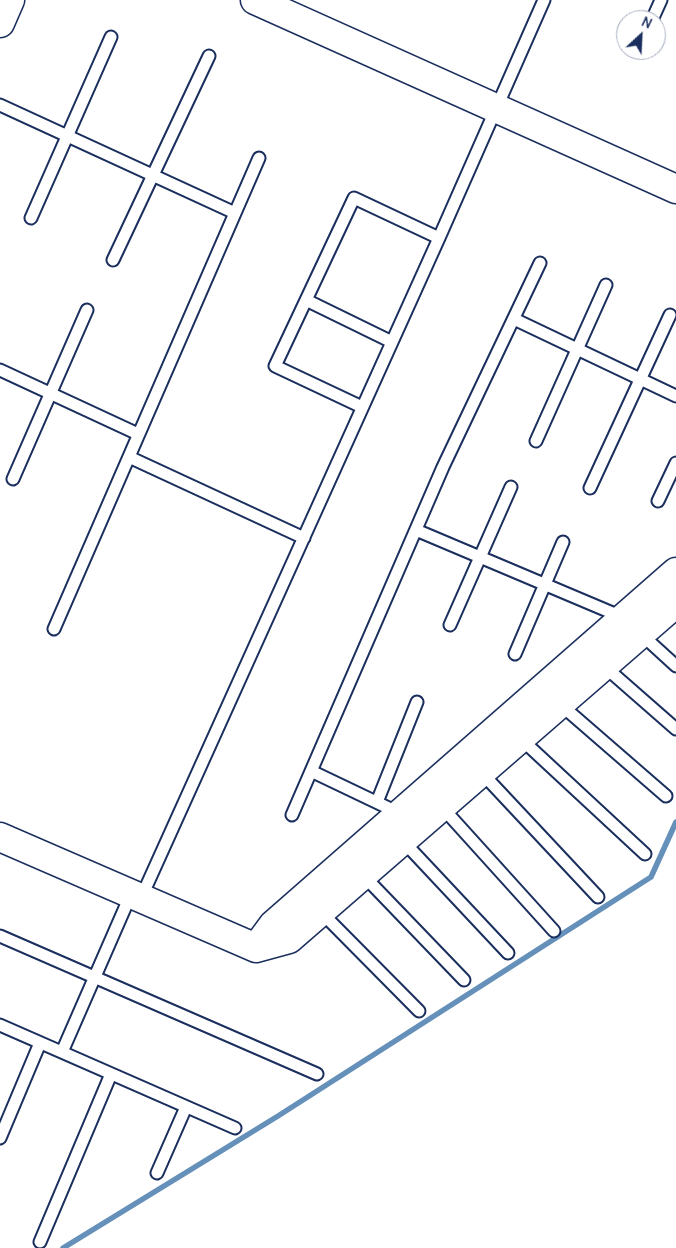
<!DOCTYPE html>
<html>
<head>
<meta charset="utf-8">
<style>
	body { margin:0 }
	#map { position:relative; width:676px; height:1248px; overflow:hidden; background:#fff; font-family:Delius,sans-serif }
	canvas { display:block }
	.north { position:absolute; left:616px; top:10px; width:50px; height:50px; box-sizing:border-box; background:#fff; border:1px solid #a4acbf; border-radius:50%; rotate:25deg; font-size:14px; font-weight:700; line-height:20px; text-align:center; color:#1b2f5e }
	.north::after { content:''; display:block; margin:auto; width:18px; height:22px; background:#1b2f5e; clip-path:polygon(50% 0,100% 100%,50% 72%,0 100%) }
</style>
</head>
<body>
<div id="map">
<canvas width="676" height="1248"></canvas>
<div class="north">N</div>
</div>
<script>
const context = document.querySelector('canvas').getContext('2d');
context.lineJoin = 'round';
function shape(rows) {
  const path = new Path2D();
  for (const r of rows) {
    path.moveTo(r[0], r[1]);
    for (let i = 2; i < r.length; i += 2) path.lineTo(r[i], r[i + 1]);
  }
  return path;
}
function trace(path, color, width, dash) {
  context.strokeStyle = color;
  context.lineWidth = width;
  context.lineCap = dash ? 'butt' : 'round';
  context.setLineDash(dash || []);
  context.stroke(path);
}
const stream = shape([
	[63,1248,278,1116,651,877,676,822]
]);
const service = shape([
	[652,20,661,0],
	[0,105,235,213],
	[31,218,111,37],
	[113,260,209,56],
	[306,300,392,342],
	[514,319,676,396],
	[0,370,138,434],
	[362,407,275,366,354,198,439,238],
	[536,441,606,285],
	[129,457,304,538],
	[13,479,87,310],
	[590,488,670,315],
	[658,501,676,463],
	[416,530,622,617],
	[450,625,511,487],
	[54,629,259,158],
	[641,634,676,666],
	[515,654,563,542],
	[604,666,676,729],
	[560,704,666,796],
	[520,738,645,854],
	[311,771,399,813],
	[481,772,598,897],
	[377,802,417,702],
	[441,806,554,931],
	[292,815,443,467,540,263],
	[402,840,508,953],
	[363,875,464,980],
	[141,898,439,238,544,0],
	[320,911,419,1011],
	[0,936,317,1074],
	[0,1025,235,1128],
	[62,1052,131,894],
	[0,1138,40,1043],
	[157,1173,186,1107],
	[40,1242,111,1074]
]);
const tertiary = shape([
	[255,0,676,189],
	[0,23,10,0],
	[0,837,256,948,289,939,676,603],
	[256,948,273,925,676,572]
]);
trace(stream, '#6590ba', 5.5);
trace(service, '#1b2f5e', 15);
trace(tertiary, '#1b2f5e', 31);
trace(service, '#fff', 11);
trace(tertiary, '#fff', 28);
</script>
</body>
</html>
